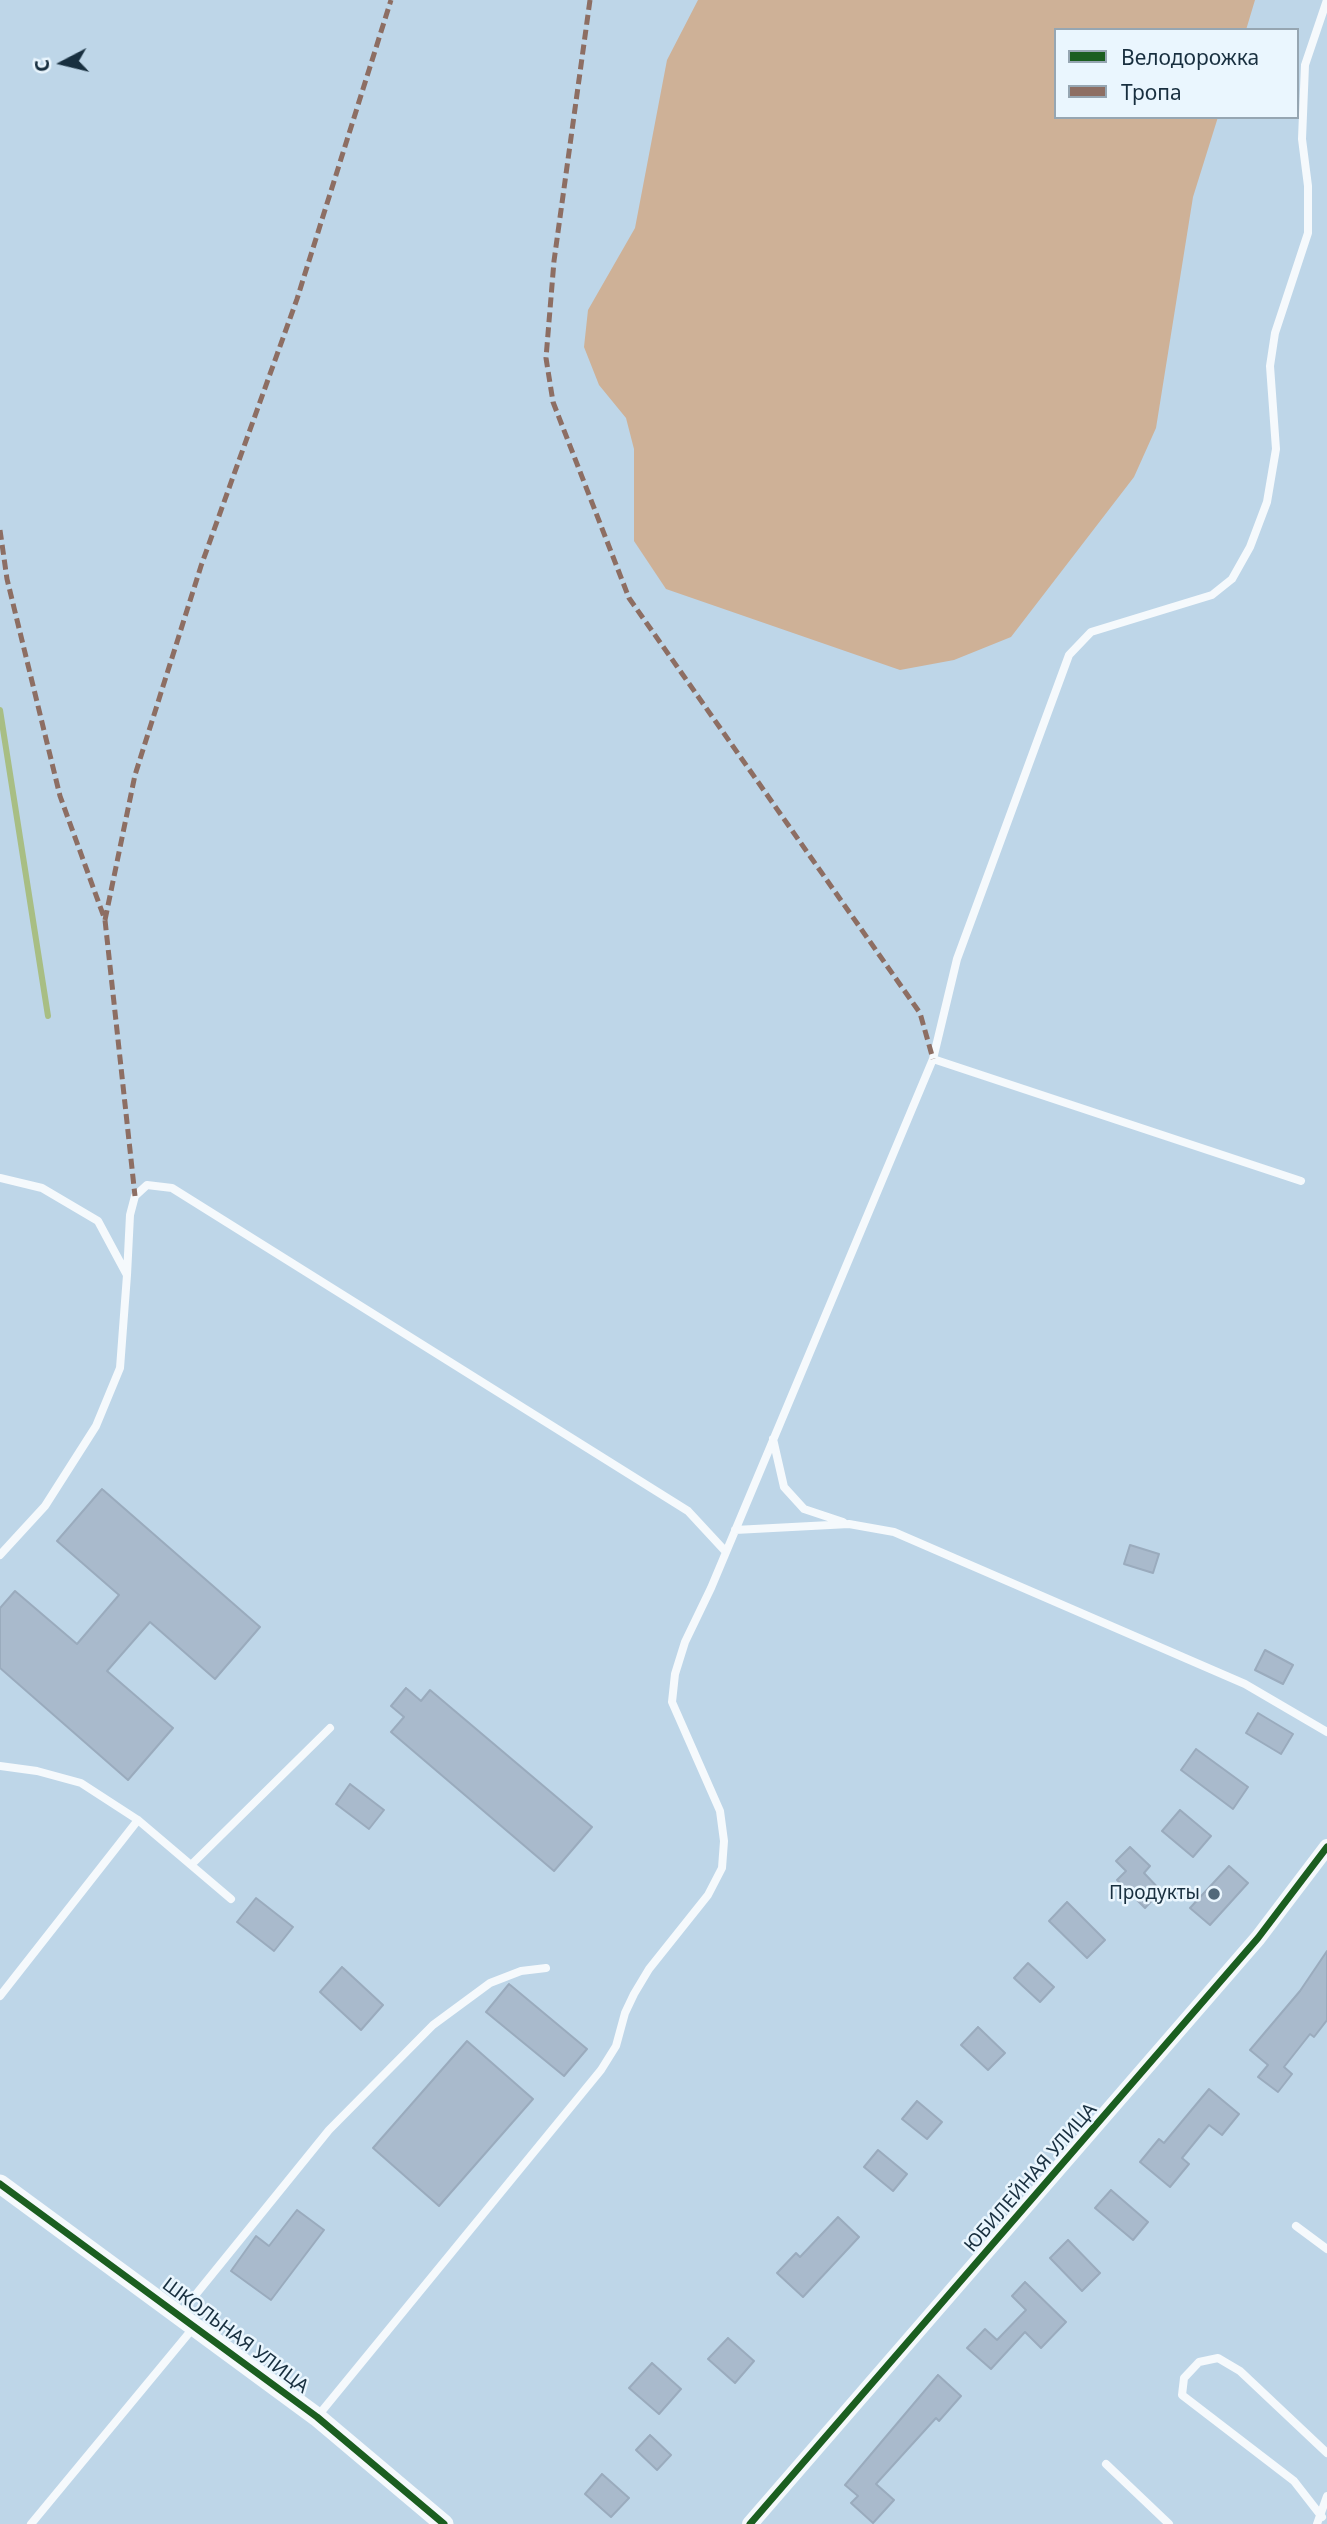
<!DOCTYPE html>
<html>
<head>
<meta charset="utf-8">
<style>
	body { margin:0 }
	#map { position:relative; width:1327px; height:2524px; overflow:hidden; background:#bed6e8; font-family:"Noto Sans",sans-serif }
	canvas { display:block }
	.legend { position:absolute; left:1054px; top:28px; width:245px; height:91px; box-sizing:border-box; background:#eaf6fe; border:2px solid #96a6b2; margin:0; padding:9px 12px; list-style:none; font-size:21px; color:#182f3f }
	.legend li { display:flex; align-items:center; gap:14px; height:35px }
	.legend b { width:35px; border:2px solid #96a6b2 }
	.north { position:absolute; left:28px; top:28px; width:70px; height:70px; -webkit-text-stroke:5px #eaf6fe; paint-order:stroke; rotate:263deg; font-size:19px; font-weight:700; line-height:28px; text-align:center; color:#182f3f }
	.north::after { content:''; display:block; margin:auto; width:24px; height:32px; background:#182f3f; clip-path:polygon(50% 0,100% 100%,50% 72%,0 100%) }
</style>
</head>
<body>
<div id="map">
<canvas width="1327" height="2524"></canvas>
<ul class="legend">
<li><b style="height:9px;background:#1b5e20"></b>Велодорожка</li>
<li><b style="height:9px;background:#8d6e63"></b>Тропа</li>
</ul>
<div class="north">С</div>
</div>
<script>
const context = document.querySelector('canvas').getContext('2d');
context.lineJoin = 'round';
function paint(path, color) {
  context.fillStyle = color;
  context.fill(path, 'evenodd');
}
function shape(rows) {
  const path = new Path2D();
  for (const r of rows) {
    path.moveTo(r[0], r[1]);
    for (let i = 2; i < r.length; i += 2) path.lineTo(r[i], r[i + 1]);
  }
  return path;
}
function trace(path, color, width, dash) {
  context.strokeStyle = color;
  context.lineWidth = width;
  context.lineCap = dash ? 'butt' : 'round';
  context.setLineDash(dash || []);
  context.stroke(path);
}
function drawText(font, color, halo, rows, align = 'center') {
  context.font = font + ' "Noto Sans",sans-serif';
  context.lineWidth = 5;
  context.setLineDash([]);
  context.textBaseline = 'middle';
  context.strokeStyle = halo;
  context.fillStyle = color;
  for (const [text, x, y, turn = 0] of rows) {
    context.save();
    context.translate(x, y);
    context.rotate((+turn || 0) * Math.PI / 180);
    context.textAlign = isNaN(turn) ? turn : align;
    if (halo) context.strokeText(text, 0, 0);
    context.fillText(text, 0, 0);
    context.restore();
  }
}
const forest = shape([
	[698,0,1255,0,1246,30,1056,30,1056,117,1218,117,1193,197,1156,428,1134,477,1011,637,954,660,900,670,666,589,634,541,634,449,626,418,599,385,584,347,588,310,635,228,667,60]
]);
const stream = shape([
	[0,710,48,1016]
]);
const building = shape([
	[102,1489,260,1627,215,1679,150,1622,107,1671,173,1728,128,1780,0,1668,0,1608,15,1591,77,1644,119,1595,57,1541,102,1489],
	[1130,1545,1159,1554,1153,1573,1124,1564,1130,1545],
	[1265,1650,1293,1665,1283,1684,1255,1670,1265,1650],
	[406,1688,421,1701,430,1690,592,1827,554,1871,391,1732,404,1717,391,1706,406,1688],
	[1258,1713,1293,1734,1281,1754,1246,1733,1258,1713],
	[1196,1749,1248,1787,1233,1809,1181,1770,1196,1749],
	[350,1784,384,1810,369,1829,336,1804,350,1784],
	[1180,1810,1211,1836,1193,1857,1162,1831,1180,1810],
	[1130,1847,1150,1866,1144,1873,1161,1891,1145,1908,1117,1880,1126,1871,1116,1861,1130,1847],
	[1229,1866,1248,1883,1210,1925,1190,1908,1229,1866],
	[256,1898,293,1927,274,1951,237,1922,256,1898],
	[1067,1902,1105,1940,1087,1958,1049,1921,1067,1902],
	[1327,1951,1327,2020,1314,2037,1310,2034,1284,2067,1292,2074,1278,2092,1258,2077,1268,2065,1250,2050,1300,1991,1327,1951],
	[1028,1963,1054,1987,1040,2002,1014,1978,1028,1963],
	[342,1967,383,2005,361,2030,320,1992,342,1967],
	[509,1984,587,2049,564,2076,486,2012,509,1984],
	[978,2027,1005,2053,988,2070,961,2045,978,2027],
	[467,2041,533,2099,439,2206,373,2148,467,2041],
	[1209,2089,1239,2114,1222,2135,1209,2125,1182,2158,1189,2164,1170,2187,1140,2162,1159,2139,1164,2143,1209,2089],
	[917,2101,942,2122,927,2139,902,2119,917,2101],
	[878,2150,907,2174,893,2191,864,2167,878,2150],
	[1111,2190,1148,2222,1133,2240,1095,2208,1111,2190],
	[297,2210,324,2230,271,2300,231,2271,256,2236,269,2246,297,2210],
	[838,2217,859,2237,803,2297,777,2273,796,2253,800,2257,838,2217],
	[1068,2240,1100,2273,1082,2291,1050,2258,1068,2240],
	[1025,2282,1066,2322,1041,2348,1025,2332,991,2369,967,2348,985,2329,997,2340,1026,2310,1012,2296,1025,2282],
	[728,2338,754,2361,735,2383,708,2359,728,2338],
	[652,2363,681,2389,659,2414,629,2388,652,2363],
	[938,2375,961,2396,939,2421,936,2418,876,2484,894,2500,873,2523,851,2503,858,2496,845,2485,938,2375],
	[650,2435,671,2455,657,2470,636,2450,650,2435],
	[602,2474,629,2498,611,2517,585,2494,602,2474]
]);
const service = shape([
	[933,1059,1301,1181],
	[0,1178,42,1188,98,1221,127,1275,120,1368,96,1426,45,1506,0,1555],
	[127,1275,130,1215,135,1196,147,1185,172,1188,688,1511,726,1552],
	[773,1439,784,1487,804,1509,843,1522],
	[735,1530,849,1524,894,1532,1245,1684,1327,1732],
	[0,1766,37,1771,81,1783,138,1820,231,1899],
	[191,1865,330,1728],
	[0,1996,138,1820],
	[1296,2226,1327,2249],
	[180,2314,329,2130,433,2025,490,1983,521,1971,546,1968],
	[317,2417,601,2070,616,2046,625,2013,634,1994,649,1969,708,1895,722,1868,724,1841,720,1811,672,1702,675,1674,685,1642,711,1588,933,1059,957,959,1069,655,1091,632,1212,595,1232,579,1250,547,1267,502,1276,449,1270,366,1275,333,1308,233,1308,186,1302,139,1305,65,1327,0],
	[1106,2464,1169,2524],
	[1322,2517,1294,2481,1182,2395,1184,2378,1199,2362,1218,2358,1240,2371,1327,2453],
	[31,2524,194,2327],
	[1317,2524,1327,2496]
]);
const minor = shape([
	[750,2524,1258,1938,1327,1847]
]);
const tertiary = shape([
	[0,2184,317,2417,444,2524]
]);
const quiet = shape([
	[590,0,554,261,546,358,553,402,629,598,920,1013,933,1059],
	[0,530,7,579,60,796,105,920,135,1196],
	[105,920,135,775,201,566,297,299,391,0]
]);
const cycleway = shape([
	[0,2184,317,2417,444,2524],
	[750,2524,1258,1938,1327,1847]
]);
const markers = [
	[1214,1894,7,"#52697a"]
];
const poiNames = [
	["Продукты",1200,1894]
];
const streetNames = [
	["ЮБИЛЕЙНАЯ УЛИЦА",1031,2178,-49],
	["ШКОЛЬНАЯ УЛИЦА",235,2336,37]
];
paint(forest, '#ceb197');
trace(stream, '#a8be84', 6);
paint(building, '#a9bacc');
trace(building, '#9aabbd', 2);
trace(service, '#f5f9fc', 8);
trace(minor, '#f5f9fc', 16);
trace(tertiary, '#f5f9fc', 19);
trace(quiet, '#8d6e63', 5, [10, 5]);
trace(cycleway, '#1b5e20', 7);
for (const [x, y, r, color] of markers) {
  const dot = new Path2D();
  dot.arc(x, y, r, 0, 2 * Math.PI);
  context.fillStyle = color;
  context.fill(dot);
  trace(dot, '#eaf6fe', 2.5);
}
drawText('19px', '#182f3f', '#eaf6fe', poiNames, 'right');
drawText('19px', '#182f3f', '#eaf6fe', streetNames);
</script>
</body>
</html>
